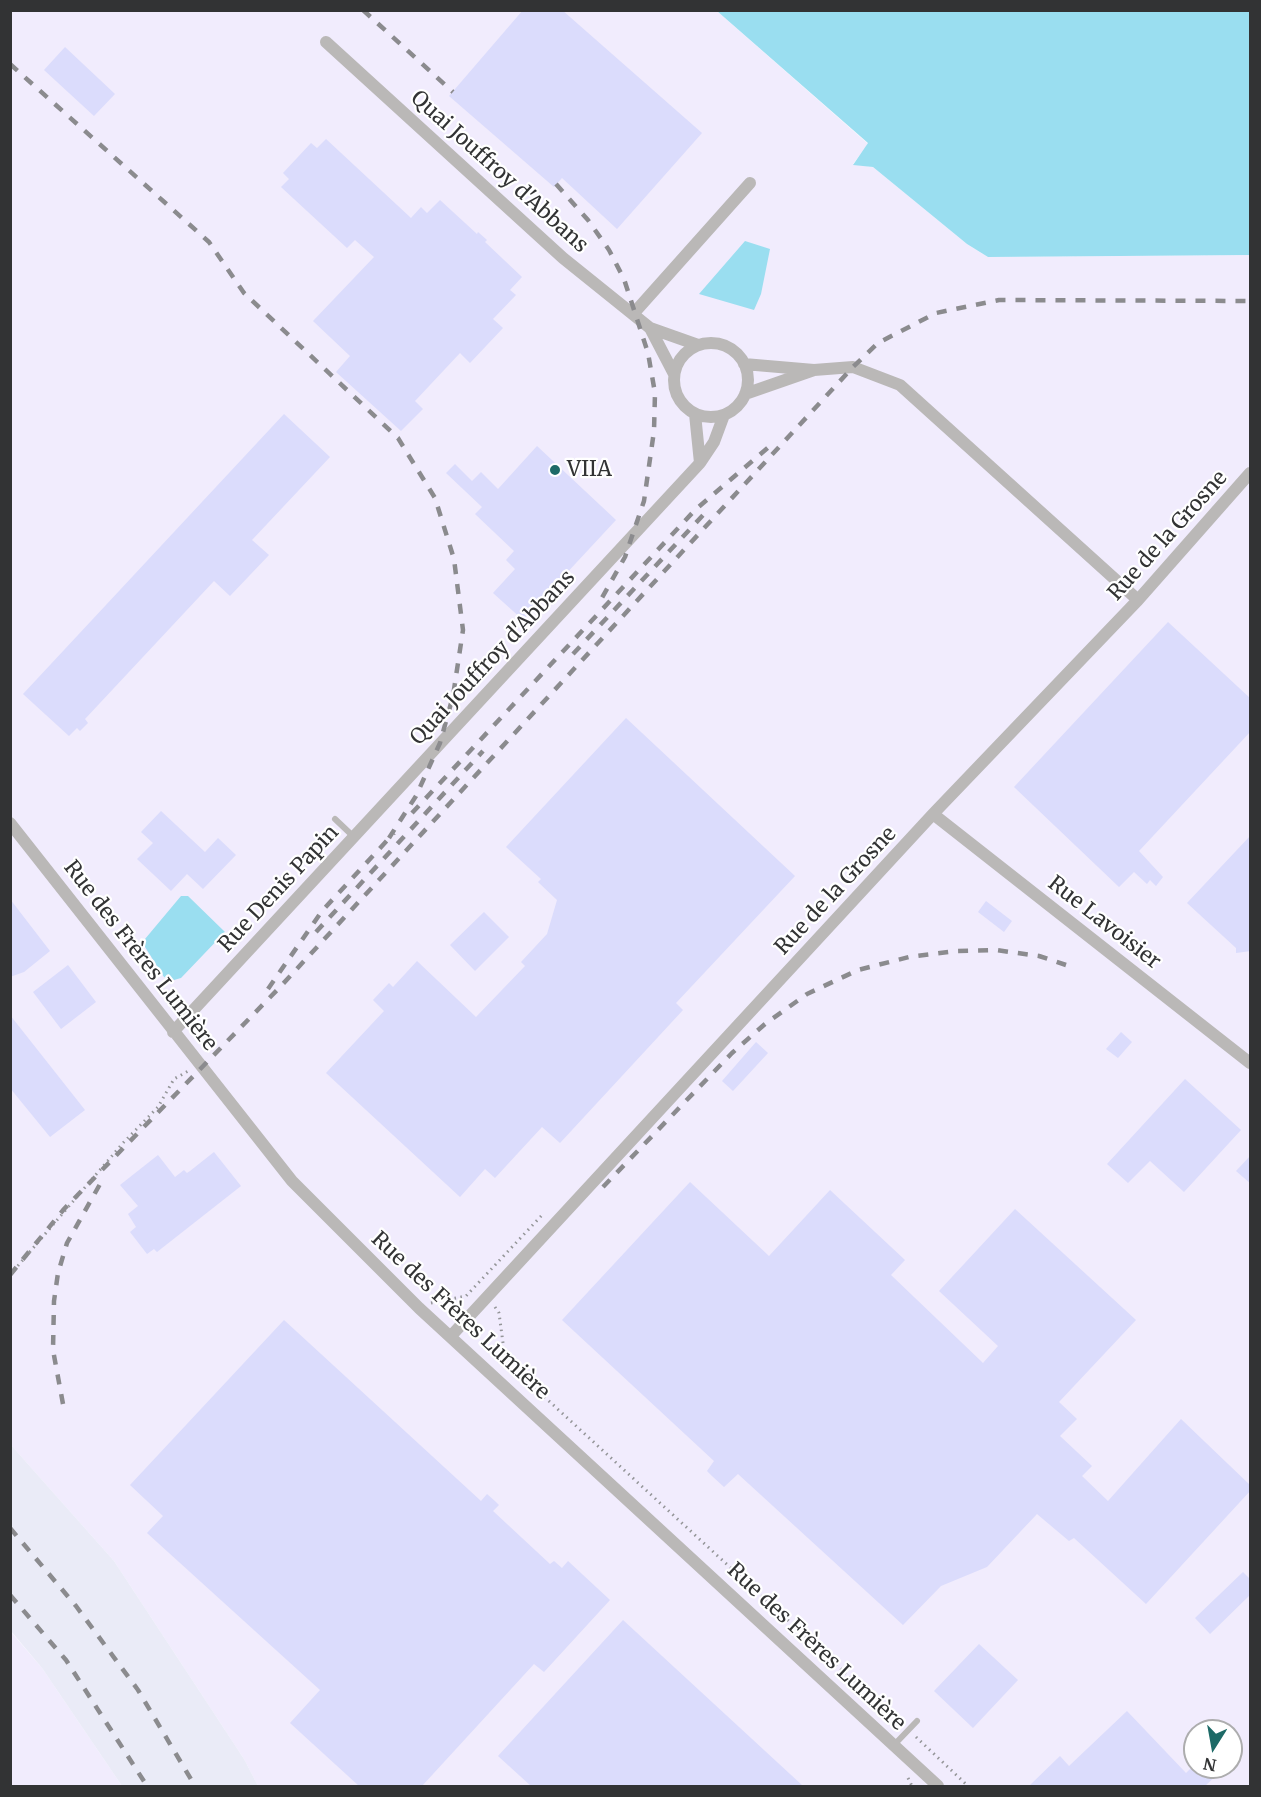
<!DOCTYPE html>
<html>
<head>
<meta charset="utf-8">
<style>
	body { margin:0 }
	#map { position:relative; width:1261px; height:1797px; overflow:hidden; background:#f8f8fd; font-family:Merriweather,serif }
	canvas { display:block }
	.frame { position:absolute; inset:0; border:12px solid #323334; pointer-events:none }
	.north { position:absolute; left:1183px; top:1719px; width:60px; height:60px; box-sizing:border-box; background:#fff; border:2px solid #adadae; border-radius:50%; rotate:191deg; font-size:16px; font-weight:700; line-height:24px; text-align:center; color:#323334 }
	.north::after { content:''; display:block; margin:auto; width:21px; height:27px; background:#1d6a67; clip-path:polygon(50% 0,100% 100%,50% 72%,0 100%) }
</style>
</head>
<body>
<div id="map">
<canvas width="1261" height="1797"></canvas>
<div class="frame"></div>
<div class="north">N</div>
</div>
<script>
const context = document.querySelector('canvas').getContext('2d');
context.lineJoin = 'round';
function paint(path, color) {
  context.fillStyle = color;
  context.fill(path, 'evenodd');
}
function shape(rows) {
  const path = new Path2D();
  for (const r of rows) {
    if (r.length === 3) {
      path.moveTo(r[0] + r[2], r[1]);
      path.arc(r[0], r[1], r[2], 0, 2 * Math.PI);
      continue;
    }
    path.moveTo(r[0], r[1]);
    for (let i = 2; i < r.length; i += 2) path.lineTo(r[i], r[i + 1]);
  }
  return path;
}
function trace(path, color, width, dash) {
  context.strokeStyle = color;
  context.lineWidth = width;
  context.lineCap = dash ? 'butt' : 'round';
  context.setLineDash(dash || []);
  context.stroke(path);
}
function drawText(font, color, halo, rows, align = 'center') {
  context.font = font + ' Merriweather,serif';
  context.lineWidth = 4.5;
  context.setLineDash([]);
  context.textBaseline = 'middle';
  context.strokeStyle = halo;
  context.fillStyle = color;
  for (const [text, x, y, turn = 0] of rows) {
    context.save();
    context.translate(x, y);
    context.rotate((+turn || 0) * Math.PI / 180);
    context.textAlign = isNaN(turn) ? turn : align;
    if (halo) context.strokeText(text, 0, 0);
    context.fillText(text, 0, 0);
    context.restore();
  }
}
const industrial = shape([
	[10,11,717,11,868,144,853,164,873,167,967,244,988,257,1250,255,1250,1786,258,1786,244,1759,114,1561,11,1445],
	[1195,1731,1231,1731,1231,1767,1195,1767],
	[10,1631,42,1668,122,1786,11,1786]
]);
const built = shape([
	[11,1445,114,1561,244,1759,258,1786,122,1786,42,1668,11,1631]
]);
const water = shape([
	[717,11,1250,11,1250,255,988,257,967,244,873,167,853,165,868,143],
	[745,241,770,249,761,294,754,310,699,294],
	[181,896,188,896,225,932,181,978,174,980,164,977,145,947,145,939]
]);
const building = shape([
	[523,10,562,10,702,133,617,229,562,178,554,187,449,96],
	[65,47,115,94,94,116,44,70],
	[326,139,411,218,421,207,427,213,440,200,477,234,478,232,487,240,485,242,522,277,510,290,516,295,493,319,503,328,470,363,460,353,415,401,423,409,401,431,336,372,350,356,313,321,374,257,355,240,347,248,281,187,289,179,283,173,311,143,317,148],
	[284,414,330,457,252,540,269,555,230,596,214,581,85,719,88,723,80,731,77,728,69,736,23,694],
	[537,446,616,520,523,620,493,593,515,569,506,560,514,551,475,514,482,507,446,473,455,464,472,481,481,472,498,489],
	[1168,622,1251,699,1251,731,1139,851,1163,877,1156,886,1150,880,1147,884,1134,872,1119,887,1014,787],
	[626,718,795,876,676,1003,683,1010,560,1143,542,1127,495,1178,485,1169,460,1197,326,1073,384,1011,373,1000,389,983,393,987,417,961,476,1017,525,966,521,962,547,934,557,900,538,882,541,879,506,847],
	[161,811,205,852,218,838,236,855,203,889,187,874,171,891,137,859,153,843,141,832],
	[1251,835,1251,951,1236,953,1236,948,1187,903],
	[10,899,50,951,24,972,10,977],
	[986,901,1012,921,1004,932,978,912],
	[484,912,509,937,475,971,450,945],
	[68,965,96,1002,61,1029,33,992],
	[10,1015,85,1110,50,1137,10,1088],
	[1121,1032,1132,1042,1118,1058,1106,1049],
	[756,1042,768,1053,733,1091,722,1081],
	[1185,1079,1241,1130,1184,1192,1150,1161,1128,1183,1107,1164],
	[214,1152,241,1186,157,1252,154,1249,147,1254,130,1232,136,1227,128,1214,138,1206,120,1185,158,1155,175,1177,184,1170,187,1173,190,1171],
	[1251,1155,1251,1184,1236,1171],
	[690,1182,769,1256,830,1190,905,1260,891,1275,983,1363,998,1346,939,1291,1015,1209,1136,1320,1059,1402,1077,1419,1060,1436,1092,1466,1082,1476,1108,1501,1181,1419,1251,1486,1251,1490,1146,1604,1074,1538,1069,1541,1037,1514,987,1567,941,1586,903,1625,738,1474,724,1487,712,1476,707,1471,714,1461,562,1320],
	[284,1320,481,1501,487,1494,496,1502,499,1505,493,1511,550,1564,554,1561,562,1568,568,1561,610,1600,544,1672,534,1664,422,1786,359,1786,290,1723,320,1690,147,1533,163,1516,130,1485],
	[1243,1572,1251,1580,1251,1594,1210,1634,1195,1618],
	[623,1620,803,1786,531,1786,498,1756],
	[979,1644,1018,1680,973,1728,934,1691],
	[1127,1711,1186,1773,1192,1767,1213,1767,1219,1773,1205,1786,1029,1786,1060,1756,1069,1766]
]);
const path = shape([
	[10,1275,123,1143,158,1107,174,1079,190,1070],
	[431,1303,466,1296,544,1213],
	[495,1307,499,1313,505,1358,514,1369,902,1725],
	[916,1737,968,1786],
	[908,1778,912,1786]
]);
const lane = shape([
	[335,819,354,837],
	[894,1745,917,1721]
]);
const street = shape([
	[326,42,563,258,650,328],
	[634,313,750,183],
	[711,380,37],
	[744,364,814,370,745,394],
	[814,370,853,367,900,385,1138,600],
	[674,374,650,328,698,345],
	[695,414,700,463,714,442,724,415],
	[933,814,1250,1063],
	[10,823,292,1181,419,1308,938,1786],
	[173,1032,700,463],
	[451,1336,933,814,1138,600,1250,473]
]);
const rail = shape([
	[363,10,453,92],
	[10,64,209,242,244,293,398,438,435,498,454,559,463,630,453,696,440,743,416,796,389,838],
	[556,184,588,220,609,250,624,279,648,353,655,393,654,431,644,501,625,557,599,603],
	[573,654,706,512],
	[412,813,695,510,770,446],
	[316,932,483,751],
	[268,989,322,911,394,833],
	[603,1187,732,1053,765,1024,807,994,858,970,909,957,957,951,996,950,1039,956,1066,965],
	[10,1275,64,1209,281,986,853,367,878,343,936,313,999,300,1250,301],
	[63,1404,53,1350,54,1301,58,1273,67,1243,104,1177],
	[10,1528,76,1606,138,1690,195,1786],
	[10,1595,66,1660,147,1786]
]);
const markers = [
	[555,470,6,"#1d6a67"]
];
const streetNames = [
	["Quai Jouffroy d'Abbans",499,172,42],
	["Rue de la Grosne",1168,536,-48],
	["Quai Jouffroy d'Abbans",493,658,-47],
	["Rue Denis Papin",279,889,-47],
	["Rue de la Grosne",836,891,-47],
	["Rue Lavoisier",1104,923,38],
	["Rue des Frères Lumière",140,956,52],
	["Rue des Frères Lumière",460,1316,43],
	["Rue des Frères Lumière",816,1647,43]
];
const poiNames = [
	["VIIA",567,470]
];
paint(industrial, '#f1ecfd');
paint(built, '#eaebf7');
paint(water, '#9adef0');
paint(building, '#dbdcfc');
trace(path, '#949598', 3, [1.5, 4.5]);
trace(lane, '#bab8b7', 6);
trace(street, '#bab8b7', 12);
trace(rail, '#8b8b8e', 4.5, [10, 10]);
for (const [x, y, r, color] of markers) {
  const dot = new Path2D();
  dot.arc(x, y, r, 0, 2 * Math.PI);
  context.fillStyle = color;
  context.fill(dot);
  trace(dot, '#fff', 2);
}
drawText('21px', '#323334', '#fff', streetNames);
drawText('21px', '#323334', '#fff', poiNames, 'left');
</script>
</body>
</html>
